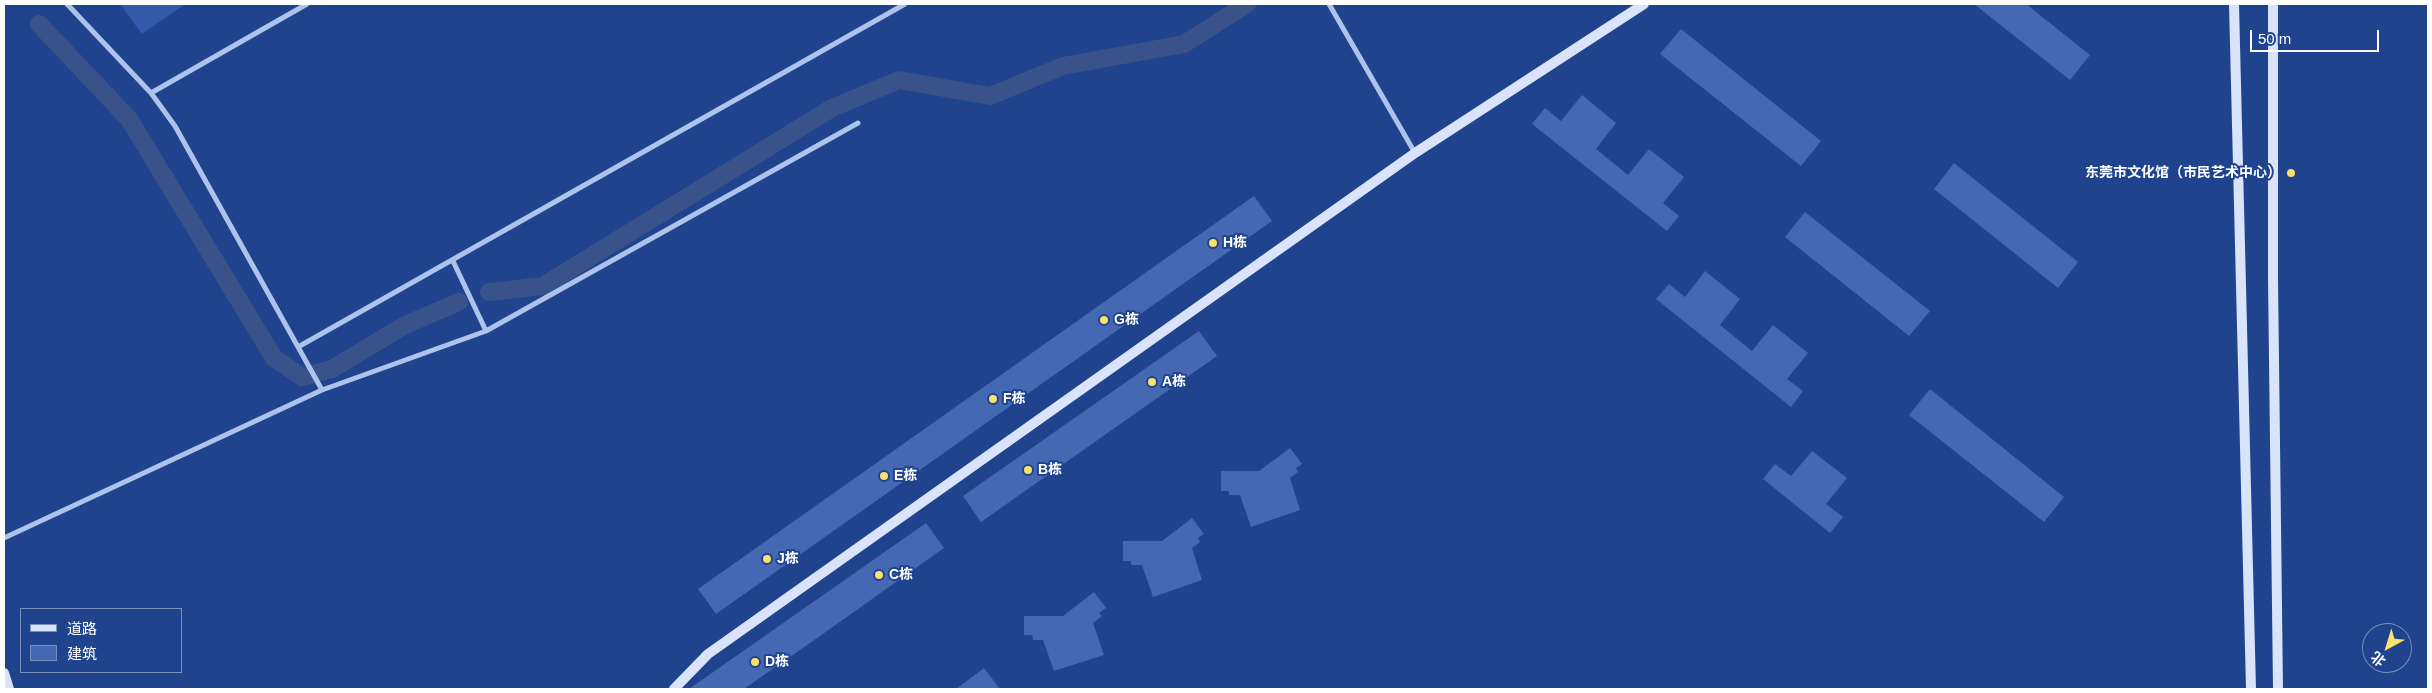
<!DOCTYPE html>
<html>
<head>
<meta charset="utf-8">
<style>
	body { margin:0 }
	#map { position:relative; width:2432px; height:693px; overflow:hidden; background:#1f438d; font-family:Arial,"Noto Sans SC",sans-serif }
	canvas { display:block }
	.frame { position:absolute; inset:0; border:5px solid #fff; pointer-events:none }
	.legend { position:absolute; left:20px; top:608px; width:162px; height:65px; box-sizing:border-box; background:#1f438d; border:1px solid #798ebb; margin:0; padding:6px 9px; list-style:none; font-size:15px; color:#fff }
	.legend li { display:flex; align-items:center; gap:10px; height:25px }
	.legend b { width:25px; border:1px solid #798ebb }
	.north { position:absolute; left:2362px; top:623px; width:50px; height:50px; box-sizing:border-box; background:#1f438d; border:1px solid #798ebb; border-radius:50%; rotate:219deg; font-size:14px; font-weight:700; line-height:20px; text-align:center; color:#fff }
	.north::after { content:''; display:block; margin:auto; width:18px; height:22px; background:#fae16d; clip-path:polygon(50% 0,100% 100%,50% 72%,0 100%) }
	.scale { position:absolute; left:2250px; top:30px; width:129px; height:22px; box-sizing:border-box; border:2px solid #fff; border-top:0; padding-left:6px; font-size:15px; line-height:18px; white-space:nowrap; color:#fff; -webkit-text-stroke:4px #1f438d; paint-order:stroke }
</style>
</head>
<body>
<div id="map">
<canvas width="2432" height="693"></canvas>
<div class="frame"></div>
<ul class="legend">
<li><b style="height:6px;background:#d9e3f9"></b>道路</li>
<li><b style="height:14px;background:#4469b2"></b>建筑</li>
</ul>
<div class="north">北</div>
<div class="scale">50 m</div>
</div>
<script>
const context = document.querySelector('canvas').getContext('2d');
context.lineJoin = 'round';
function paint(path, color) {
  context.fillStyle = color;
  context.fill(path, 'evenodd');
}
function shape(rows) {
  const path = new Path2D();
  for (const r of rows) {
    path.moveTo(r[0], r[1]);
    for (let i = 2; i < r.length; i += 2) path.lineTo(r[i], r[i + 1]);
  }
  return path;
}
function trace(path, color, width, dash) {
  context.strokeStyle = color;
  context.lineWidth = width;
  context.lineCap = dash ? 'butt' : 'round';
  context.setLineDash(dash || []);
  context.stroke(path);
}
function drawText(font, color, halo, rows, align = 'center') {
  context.font = font + ' Arial,"Noto Sans SC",sans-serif';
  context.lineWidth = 4;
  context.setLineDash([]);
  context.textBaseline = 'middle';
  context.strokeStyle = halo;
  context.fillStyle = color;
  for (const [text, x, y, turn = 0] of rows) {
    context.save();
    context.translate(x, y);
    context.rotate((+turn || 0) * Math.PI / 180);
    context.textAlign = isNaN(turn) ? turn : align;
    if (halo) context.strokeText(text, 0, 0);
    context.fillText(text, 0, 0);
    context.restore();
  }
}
const green = shape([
	[120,4,185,4,142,34]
]);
const canal = shape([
	[39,24,129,119,274,358,302,377,332,369,405,325,459,302],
	[489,292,543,286,832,108,899,80,990,96,1063,66,1184,44,1247,4]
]);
const building = shape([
	[1974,4,2026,4,2090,55,2070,80],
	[1681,29,1821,141,1801,166,1660,54],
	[1582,95,1616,123,1596,149,1628,175,1649,149,1684,177,1663,203,1679,216,1667,231,1532,124,1545,108,1561,121],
	[1954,163,2078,262,2058,288,1934,189],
	[1254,196,1272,221,716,614,698,589],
	[1805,212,1930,311,1909,336,1785,237],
	[1705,271,1740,299,1720,325,1752,351,1773,325,1808,353,1787,379,1803,391,1791,407,1656,299,1669,284,1685,297],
	[1199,331,1217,356,981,522,963,496],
	[1930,389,2064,497,2044,522,1909,415],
	[1290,448,1302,464,1296,468,1298,472,1290,478,1300,510,1251,527,1240,495,1229,495,1229,491,1221,491,1221,471,1259,471],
	[1812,451,1847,478,1826,504,1843,517,1830,533,1763,479,1775,464,1791,476],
	[1192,518,1204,534,1198,538,1200,542,1192,548,1202,580,1153,597,1142,565,1131,565,1131,561,1123,561,1123,541,1162,541],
	[926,523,944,548,820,636,744,689,689,689],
	[1094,592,1106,608,1099,613,1102,616,1093,623,1104,655,1054,671,1043,640,1033,640,1032,635,1024,635,1024,616,1063,616],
	[984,668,1000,689,956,689]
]);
const street = shape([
	[67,4,151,93,175,126,322,390],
	[1329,4,1415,153],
	[151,93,307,4],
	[453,261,486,331],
	[298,347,905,4],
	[4,538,322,390,486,331,858,123]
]);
const secondary = shape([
	[2234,4,2251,689],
	[2273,4,2273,278,2278,689],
	[4,673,9,689],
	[674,689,708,654,1415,153,1644,4]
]);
const markers = [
	[2291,173,5,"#fae16d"],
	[1213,243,5,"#fae16d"],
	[1104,320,5,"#fae16d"],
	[1152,382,5,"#fae16d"],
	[993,399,5,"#fae16d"],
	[1028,470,5,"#fae16d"],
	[884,476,5,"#fae16d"],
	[767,559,5,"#fae16d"],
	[879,575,5,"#fae16d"],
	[755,662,5,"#fae16d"]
];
const poiNames = [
	["东莞市文化馆（市民艺术中心）",2281,173,"right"],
	["H栋",1223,243],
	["G栋",1114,320],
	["A栋",1162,382],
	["F栋",1003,399],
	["B栋",1038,470],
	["E栋",894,476],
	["J栋",777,559],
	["C栋",889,575],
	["D栋",765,662]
];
paint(green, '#335baa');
trace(canal, '#39538a', 18);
paint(building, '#4469b2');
trace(street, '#adc3ec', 5);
trace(secondary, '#d9e3f9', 10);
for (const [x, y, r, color] of markers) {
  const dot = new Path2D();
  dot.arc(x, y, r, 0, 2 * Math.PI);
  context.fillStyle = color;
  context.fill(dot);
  trace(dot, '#1f438d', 2);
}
drawText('bold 14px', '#fff', '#1f438d', poiNames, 'left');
</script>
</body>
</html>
